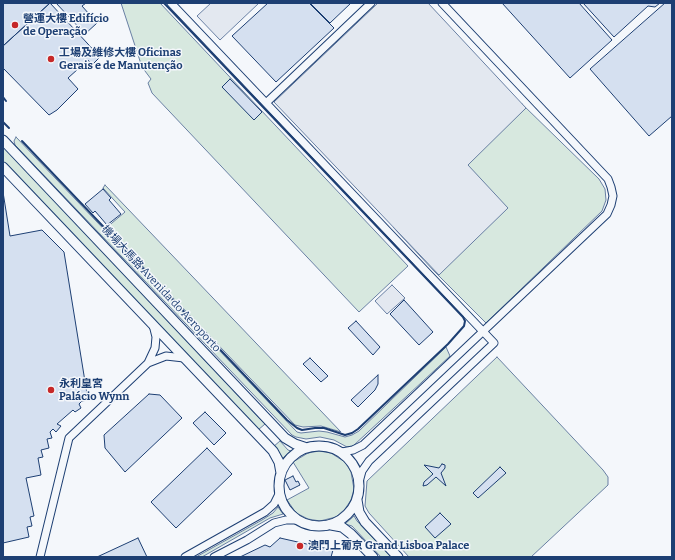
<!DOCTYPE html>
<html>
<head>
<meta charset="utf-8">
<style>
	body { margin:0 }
	#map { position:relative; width:675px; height:560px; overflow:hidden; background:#f4f7fb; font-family:Bitter,serif }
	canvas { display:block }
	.frame { position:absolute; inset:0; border:4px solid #1d3f73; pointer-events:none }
</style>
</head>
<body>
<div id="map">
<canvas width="675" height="560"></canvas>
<div class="frame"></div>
</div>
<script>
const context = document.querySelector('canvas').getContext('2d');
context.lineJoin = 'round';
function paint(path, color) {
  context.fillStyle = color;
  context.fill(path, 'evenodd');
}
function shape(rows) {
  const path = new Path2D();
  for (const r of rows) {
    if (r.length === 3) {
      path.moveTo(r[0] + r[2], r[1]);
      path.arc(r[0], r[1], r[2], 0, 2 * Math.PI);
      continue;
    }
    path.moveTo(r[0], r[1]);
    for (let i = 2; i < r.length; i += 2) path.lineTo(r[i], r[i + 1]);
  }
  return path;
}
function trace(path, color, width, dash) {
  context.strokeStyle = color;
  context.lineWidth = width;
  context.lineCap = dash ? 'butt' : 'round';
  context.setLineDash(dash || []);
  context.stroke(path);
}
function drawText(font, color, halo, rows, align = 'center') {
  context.font = font + ' Bitter,"Noto Sans SC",serif';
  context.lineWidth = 3;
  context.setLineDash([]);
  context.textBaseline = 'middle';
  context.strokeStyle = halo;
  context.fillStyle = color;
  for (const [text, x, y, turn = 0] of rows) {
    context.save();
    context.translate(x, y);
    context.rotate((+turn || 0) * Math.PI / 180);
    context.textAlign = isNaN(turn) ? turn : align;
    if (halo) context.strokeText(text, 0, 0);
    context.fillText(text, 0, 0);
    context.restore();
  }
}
const green = shape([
	[121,3,160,3,408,266,359,312,152,93,148,83,151,79,142,67,121,3],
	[522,104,599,179,605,189,606,200,602,211,486,323,434,271,393,227,522,104],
	[16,137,297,432,301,433,319,431,327,432,345,437,352,435,359,431,446,347,450,356,353,446,347,447,334,440,320,437,306,439,296,437,292,435,15,145,14,141,16,137],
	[3,146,265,424,258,430,3,161,3,146],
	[105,185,341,432,321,426,303,427,295,425,106,228,125,212,103,188,105,185],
	[497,357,603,470,608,477,608,485,531,557,409,557,369,513,365,506,367,481,497,357],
	[280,441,288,450,291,451,281,460,273,447,280,441],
	[319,451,331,453,345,462,351,472,354,489,351,500,345,509,336,517,320,521,308,519,298,514,294,510,287,500,309,488,293,462,308,453,319,451],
	[278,507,283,514,270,518,202,557,196,557,262,520,273,513,278,507],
	[354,516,357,521,391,557,381,557,352,526,345,524,354,516]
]);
const parking = shape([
	[211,3,259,3,220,40,197,16,211,3],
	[378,3,428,3,526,108,468,165,508,208,439,275,274,102,378,3],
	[392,285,405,298,387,314,375,301,392,285]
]);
const building = shape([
	[3,3,50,3,3,46,3,3],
	[50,3,100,57,92,65,88,60,68,78,78,89,57,110,49,115,3,68,3,46,50,3],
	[56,3,86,3,82,6,97,23,85,34,56,3],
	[268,3,309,3,334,28,276,82,232,36,268,3],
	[310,3,351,3,330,23,310,3],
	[502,3,579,3,612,40,570,78,502,3],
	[583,3,660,3,655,7,648,6,614,37,583,3],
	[665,3,672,3,672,116,649,136,590,69,665,3],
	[230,79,262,112,254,120,222,87,230,79],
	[103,189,111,198,109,200,121,214,107,225,95,211,93,213,85,204,103,189],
	[3,192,10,236,42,230,64,252,88,400,82,401,79,404,81,408,75,412,73,410,57,424,61,426,56,432,53,429,50,432,52,438,47,439,49,448,41,450,43,457,38,458,41,475,26,478,34,516,30,517,32,526,27,527,29,537,3,543,3,192],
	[404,300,433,332,419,345,390,314,404,300],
	[356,321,380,347,373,355,348,328,356,321],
	[310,358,328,376,321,382,303,364,310,358],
	[378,375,378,384,375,390,358,407,351,400,378,375],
	[149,394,160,395,182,418,125,472,105,448,104,435,149,394],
	[205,412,226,433,214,445,193,423,205,412],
	[207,448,232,474,176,528,151,502,207,448],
	[442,464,445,465,445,468,441,473,446,486,436,477,427,485,423,486,424,482,433,474,424,465,439,468,442,464],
	[500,467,506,473,478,498,473,493,500,467],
	[293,476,296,482,298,481,300,485,290,490,285,480,293,476],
	[440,513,451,524,435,538,425,527,440,513],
	[138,538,147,557,97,557,138,538],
	[280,538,333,550,331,557,240,557,265,545,270,547,280,538]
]);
const minor = shape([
	[171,3,494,343,369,461,362,471,359,482],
	[266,103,371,3],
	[148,363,155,348,156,337,153,325],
	[342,452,353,450,363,445,607,214,611,205,613,196,611,187,608,179,442,3],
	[40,557,69,438,148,363,166,356,184,358],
	[185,557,265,512,274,504,279,494],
	[214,557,247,540,274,523,286,520,297,520]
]);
const major = shape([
	[3,140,285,438,295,444,307,448],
	[3,167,273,451,279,462,281,473],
	[319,486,40],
	[357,500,359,512,365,522,398,557],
	[331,525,342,527,351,534,373,557]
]);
const wall = shape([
	[3,97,6,101],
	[3,122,9,128],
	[22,141,287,420,297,428,302,430,315,428,324,428,345,435,352,433,358,429,448,344,464,326,465,321,463,317,164,3]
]);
const markers = [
	[15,25,4,"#c62828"],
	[51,59,4,"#c62828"],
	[51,390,4,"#c62828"],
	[300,546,4,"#c62828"]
];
const poiNames = [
	["營運大樓 Edifício",23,19],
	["de Operação",23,32],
	["工場及維修大樓 Oficinas",59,53],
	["Gerais e de Manutenção",59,66],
	["永利皇宮",59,384],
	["Palácio Wynn",59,397],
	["澳門上葡京 Grand Lisboa Palace",308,546]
];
const streetNames = [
	["機場大馬路 Avenida do Aeroporto",161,289,47]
];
paint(green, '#d7e8df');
trace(green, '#687fa3', 1);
paint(parking, '#e3e8f0');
trace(parking, '#687fa3', 1);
paint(building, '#d5e0f0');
trace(building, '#1d3f73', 1);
trace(minor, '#1d3f73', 9);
trace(major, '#1d3f73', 11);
trace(minor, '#f4f7fb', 7);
trace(major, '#f4f7fb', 9);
trace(wall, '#1d3f73', 2);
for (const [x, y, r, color] of markers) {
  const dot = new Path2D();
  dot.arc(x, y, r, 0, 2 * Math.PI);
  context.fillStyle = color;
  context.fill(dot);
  trace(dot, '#f4f7fb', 1.5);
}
drawText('bold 11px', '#1d3f73', '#f4f7fb', poiNames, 'left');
drawText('11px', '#1d3f73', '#f4f7fb', streetNames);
</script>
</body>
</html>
